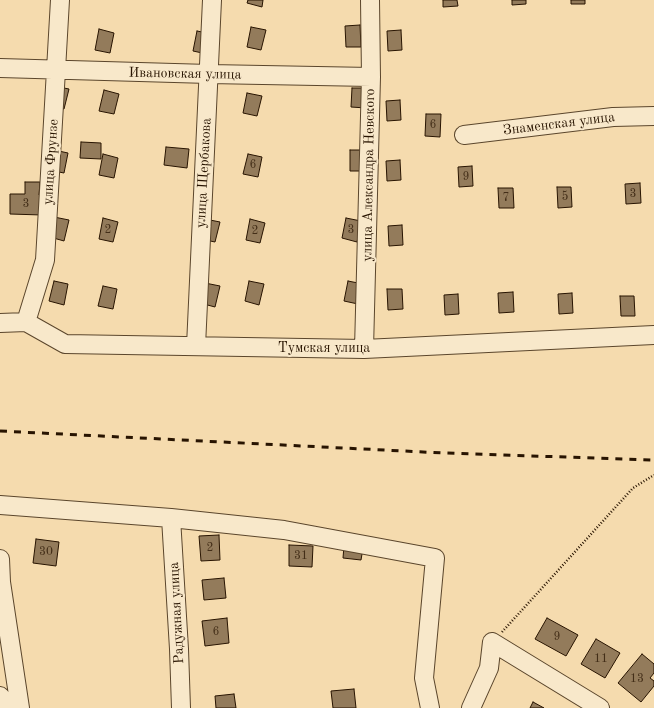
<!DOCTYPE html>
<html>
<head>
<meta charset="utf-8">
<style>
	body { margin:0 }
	canvas { display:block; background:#f5dbae }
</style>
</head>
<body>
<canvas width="654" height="708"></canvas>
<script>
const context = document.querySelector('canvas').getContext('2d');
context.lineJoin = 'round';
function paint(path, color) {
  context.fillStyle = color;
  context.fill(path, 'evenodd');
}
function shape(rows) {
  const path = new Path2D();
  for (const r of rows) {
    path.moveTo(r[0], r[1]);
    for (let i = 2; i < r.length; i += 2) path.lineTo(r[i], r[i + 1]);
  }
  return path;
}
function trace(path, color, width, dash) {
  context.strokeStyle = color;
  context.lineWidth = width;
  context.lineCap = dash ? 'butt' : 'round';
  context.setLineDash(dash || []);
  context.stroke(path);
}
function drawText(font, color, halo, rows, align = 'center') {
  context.font = font + ' "Old Standard TT",serif';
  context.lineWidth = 4;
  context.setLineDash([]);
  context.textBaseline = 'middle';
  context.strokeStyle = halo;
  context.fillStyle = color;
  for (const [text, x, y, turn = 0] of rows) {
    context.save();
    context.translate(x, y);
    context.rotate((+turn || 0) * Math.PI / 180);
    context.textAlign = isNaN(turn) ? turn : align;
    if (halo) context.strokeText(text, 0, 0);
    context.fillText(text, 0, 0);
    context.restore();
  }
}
const building = shape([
	[248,0,263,0,262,7,247,3,248,0],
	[443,0,457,0,458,6,443,7,443,0],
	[512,0,526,0,526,4,512,5,512,0],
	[571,0,585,0,585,4,571,4,571,0],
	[360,25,361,47,346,47,345,26,360,25],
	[251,27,266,30,261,50,247,47,251,27],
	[99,29,114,33,110,53,95,50,99,29],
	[401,30,402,50,388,51,387,31,401,30],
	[197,31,212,34,207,54,193,51,197,31],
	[54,86,69,89,64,109,50,106,54,86],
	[352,88,367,88,366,108,351,107,352,88],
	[104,90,119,94,114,114,99,111,104,90],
	[247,93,262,96,257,116,243,113,247,93],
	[400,100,401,120,387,121,386,101,400,100],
	[426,114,441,114,440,137,425,136,426,114],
	[81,142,101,143,101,159,80,158,81,142],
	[166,147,189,149,187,168,164,165,166,147],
	[54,150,68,153,64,173,49,170,54,150],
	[350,150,363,150,363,171,350,171,350,150],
	[103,154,118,158,114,178,99,175,103,154],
	[248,154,262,157,258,177,243,174,248,154],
	[400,160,401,180,387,181,386,161,400,160],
	[472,166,473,186,459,187,458,167,472,166],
	[25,182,40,182,39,195,43,195,42,215,10,214,10,194,25,194,25,182],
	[640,183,641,203,626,204,625,184,640,183],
	[557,187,571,187,572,207,558,208,557,187],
	[498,188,513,188,514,208,499,208,498,188],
	[54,217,69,220,64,241,50,237,54,217],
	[103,218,118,222,113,242,99,239,103,218],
	[346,218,361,221,357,242,342,238,346,218],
	[205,219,220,222,215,242,201,239,205,219],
	[250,219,265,223,260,243,246,240,250,219],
	[402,225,403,245,389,246,388,226,402,225],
	[54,281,68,284,64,305,49,301,54,281],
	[249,281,264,284,259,305,245,301,249,281],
	[348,281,363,284,358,304,344,301,348,281],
	[205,283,220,286,215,307,200,303,205,283],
	[103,286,117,289,113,309,98,306,103,286],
	[387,289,402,289,403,309,388,310,387,289],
	[513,292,514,312,499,313,498,293,513,292],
	[572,293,573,313,559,314,558,294,572,293],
	[458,294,459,314,445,315,444,295,458,294],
	[620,296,634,296,635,316,621,316,620,296],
	[219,535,220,560,201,561,199,536,219,535],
	[36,539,59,542,56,566,33,563,36,539],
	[289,545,313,546,312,567,289,566,289,545],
	[344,546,363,548,361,560,343,558,344,546],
	[224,578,226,598,204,600,202,580,224,578],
	[227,618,229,643,205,646,202,621,227,618],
	[547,618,578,635,566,656,535,639,547,618],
	[596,639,620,653,605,678,581,664,596,639],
	[642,654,654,664,654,673,650,678,654,681,654,686,641,702,618,683,642,654],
	[354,689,356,708,333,708,331,691,354,689],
	[234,694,236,708,216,708,215,696,234,694],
	[533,702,544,708,530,708,533,702]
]);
const path = shape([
	[502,632,633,488,654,475]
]);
const minor = shape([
	[0,68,209,74,371,77],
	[464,135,613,117,654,116],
	[26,322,45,260,56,70,60,0],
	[0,323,26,322,65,344,364,349,654,335],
	[196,346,212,0],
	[364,349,371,77,370,0],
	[0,505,171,518,284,530,435,558,424,678,430,708],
	[171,518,179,649,181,708],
	[0,559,1,582,20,708],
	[0,696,11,708],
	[471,708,489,668,492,642,600,708]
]);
const rail = shape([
	[0,431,444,453,654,460]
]);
const numberNames = [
	["6",433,125],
	["6",253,165],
	["9",466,177],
	["3",633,194],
	["5",565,197],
	["7",506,198],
	["3",26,204],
	["2",108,230],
	["3",351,230],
	["2",255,231],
	["2",210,548],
	["30",46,552],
	["31",301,556],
	["6",216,632],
	["9",557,637],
	["11",601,659],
	["13",637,679]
];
const streetNames = [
	["Ивановская улица",185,74,1],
	["Знаменская улица",559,124,-7],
	["улица Фрунзе",51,162,-86],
	["улица Щербакова",204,173,-87],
	["улица Александра Невского",369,175,-89],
	["Тумская улица",324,348],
	["Радужная улица",177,613,-93]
];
paint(building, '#937b5b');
trace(building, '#281401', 1);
trace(minor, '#5b462c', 20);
trace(path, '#281401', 2.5, [1, 2]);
trace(minor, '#f8e8ca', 18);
trace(rail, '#281401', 3, [7, 7]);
drawText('12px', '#432e18', null, numberNames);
drawText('14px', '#281401', '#f8e8ca', streetNames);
</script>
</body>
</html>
